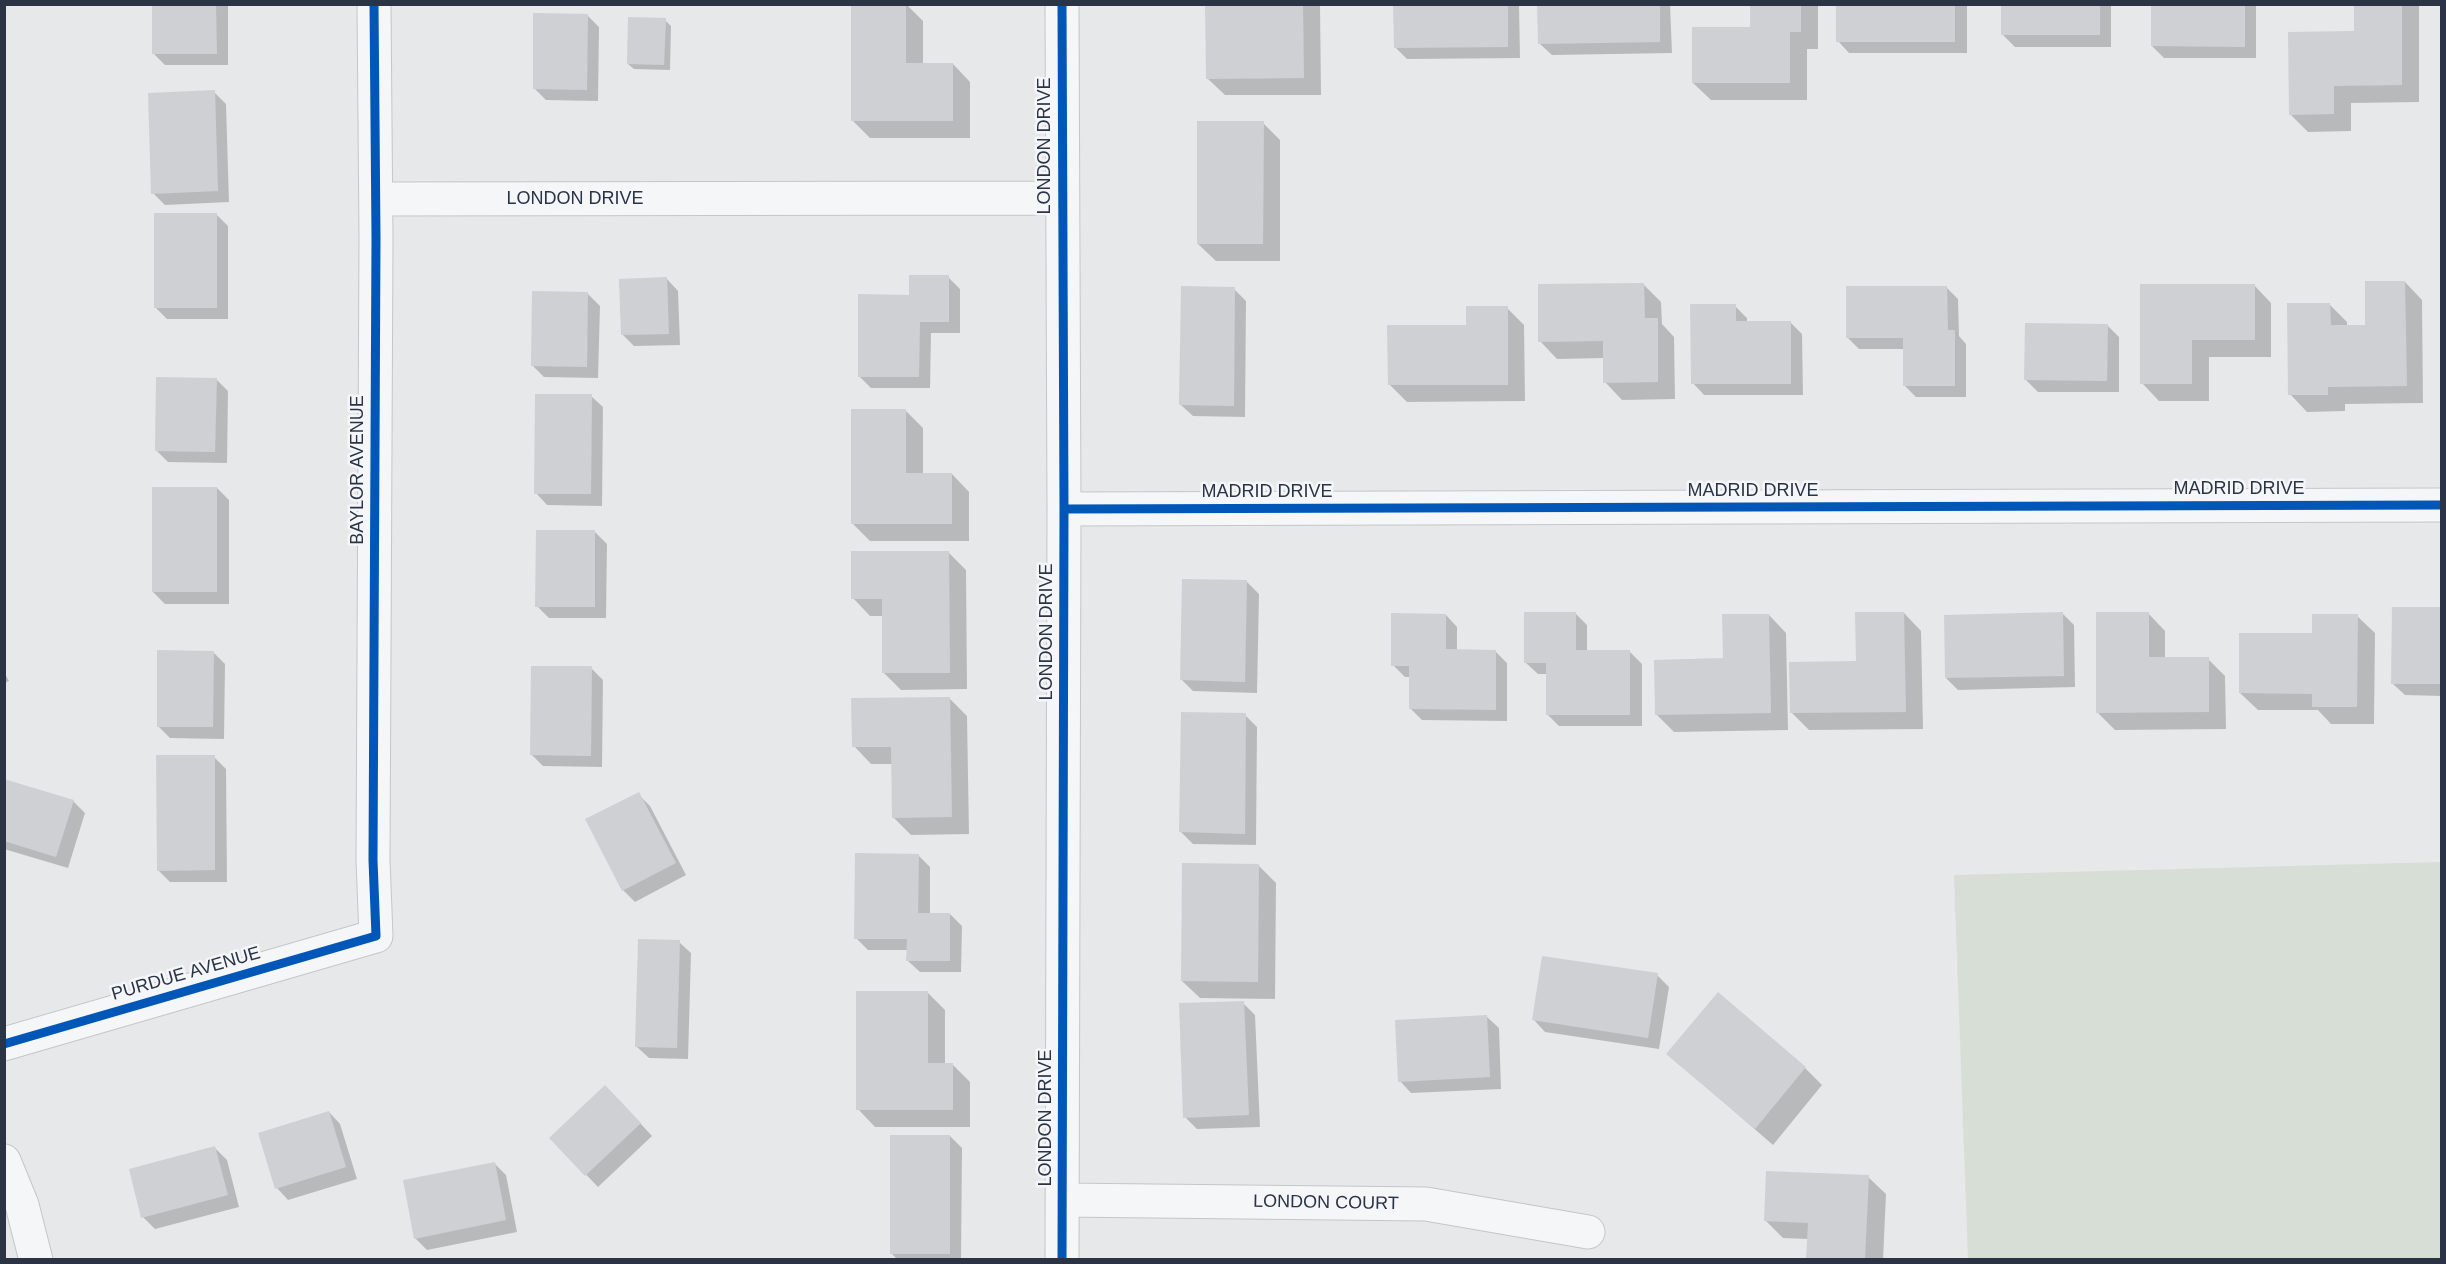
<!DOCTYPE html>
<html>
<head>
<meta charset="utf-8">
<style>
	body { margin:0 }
	#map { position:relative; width:2446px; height:1264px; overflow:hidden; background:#e6e8ea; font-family:Arial,sans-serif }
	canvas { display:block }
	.frame { position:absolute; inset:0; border:6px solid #2b3445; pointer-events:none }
</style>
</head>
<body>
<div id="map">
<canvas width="2446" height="1264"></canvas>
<div class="frame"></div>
</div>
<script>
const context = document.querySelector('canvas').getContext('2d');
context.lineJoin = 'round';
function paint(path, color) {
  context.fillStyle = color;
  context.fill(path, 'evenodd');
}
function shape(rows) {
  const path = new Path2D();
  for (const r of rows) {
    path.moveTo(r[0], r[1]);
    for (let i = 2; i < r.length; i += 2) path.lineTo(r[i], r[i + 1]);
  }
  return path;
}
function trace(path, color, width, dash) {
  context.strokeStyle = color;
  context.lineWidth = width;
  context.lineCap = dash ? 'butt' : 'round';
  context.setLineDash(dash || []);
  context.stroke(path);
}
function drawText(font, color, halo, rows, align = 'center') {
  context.font = font + ' Arial,sans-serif';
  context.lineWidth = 5;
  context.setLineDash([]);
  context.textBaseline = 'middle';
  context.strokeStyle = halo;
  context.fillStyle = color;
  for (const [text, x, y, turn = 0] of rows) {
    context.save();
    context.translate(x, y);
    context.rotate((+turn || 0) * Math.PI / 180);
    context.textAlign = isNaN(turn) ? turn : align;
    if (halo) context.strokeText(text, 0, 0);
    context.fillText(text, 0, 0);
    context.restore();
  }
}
const green = shape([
	[2441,862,2441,1259,1968,1259,1954,875]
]);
const shadow = shape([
	[153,4,228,4,228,65,165,65,153,53],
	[853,4,906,4,923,21,923,64,953,64,970,82,970,138,870,138,853,121],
	[1207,4,1320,4,1321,95,1225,95,1207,78],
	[1395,4,1519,4,1520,58,1407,59,1395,47],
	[1539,4,1670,4,1672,53,1552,55,1540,44],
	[1751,4,1818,4,1818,49,1807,49,1807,100,1711,100,1693,83,1751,29],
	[1838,4,1967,4,1967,53,1849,53,1838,41],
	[2003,4,2111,4,2111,47,2015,47,2003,35],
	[2153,4,2256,4,2256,58,2164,58,2152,46],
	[2355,4,2419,4,2419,102,2351,103,2351,131,2308,132,2290,114,2356,33],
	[587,15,599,27,598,101,546,100,534,88],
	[665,20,671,26,670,70,634,69,628,64],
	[214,92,226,104,229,202,165,205,153,193],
	[1263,123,1280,140,1280,261,1216,261,1198,244],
	[216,214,228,226,228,319,167,319,155,307],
	[948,277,960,289,960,333,931,333,930,388,871,388,859,376,910,296],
	[667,279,678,291,680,345,634,346,622,334],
	[2405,282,2422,300,2423,403,2345,404,2345,411,2307,412,2290,394,2329,304,2347,322,2347,326,2366,326],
	[1644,285,1661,302,1662,324,1674,337,1675,399,1622,400,1605,382,1605,358,1557,359,1540,341],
	[2254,285,2271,303,2271,357,2209,357,2209,401,2159,401,2142,383],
	[1946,287,1958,299,1959,336,1966,344,1966,397,1916,397,1905,386,1905,349,1859,349,1847,337],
	[1234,289,1246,301,1245,417,1193,416,1181,405],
	[588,294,600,306,598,378,544,377,532,365],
	[1735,306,1747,318,1747,322,1790,322,1802,334,1803,395,1704,395,1693,383],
	[1507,308,1524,325,1525,401,1407,402,1389,384,1468,326],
	[2107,325,2119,337,2119,392,2038,392,2026,380],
	[216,379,228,391,227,463,168,462,156,450],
	[591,396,603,407,602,506,547,505,536,493],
	[906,411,923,428,923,474,952,474,969,492,969,541,870,541,852,523],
	[217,488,229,500,229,604,165,604,153,592],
	[595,532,607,544,606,618,549,618,537,606],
	[948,552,966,570,967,689,901,690,884,673,884,616,870,616,853,598],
	[1247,582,1259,594,1257,693,1193,691,1181,679],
	[2442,608,2442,696,2405,695,2393,684],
	[1575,613,1587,625,1587,652,1630,652,1642,664,1642,726,1559,726,1547,714,1547,674,1538,674,1526,663],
	[1904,613,1921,631,1923,729,1809,730,1792,713,1857,663],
	[2062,613,2074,625,2075,687,1958,690,1946,678],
	[2148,613,2165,631,2165,659,2208,659,2225,676,2226,729,2115,730,2097,712],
	[1446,615,1457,627,1457,651,1495,651,1507,663,1507,721,1422,720,1410,708,1411,677,1405,677,1393,665],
	[1769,615,1786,633,1788,730,1674,732,1656,714,1725,660],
	[2357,616,2375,633,2374,724,2331,724,2318,710,2258,710,2240,693,2313,634],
	[213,652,225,664,224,739,170,738,158,726],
	[591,668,603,680,602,767,543,766,531,754],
	[4,672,9,681,4,683],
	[950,699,967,716,969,834,911,835,893,817,893,764,871,764,854,746],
	[1245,715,1257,727,1256,845,1193,844,1181,832],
	[214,757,226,769,227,882,170,882,158,870],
	[4,780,73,801,85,813,68,868,4,849],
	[638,794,650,806,686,875,635,902,623,890],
	[918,855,930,867,930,914,950,914,962,926,961,972,920,972,908,961,908,950,868,950,856,938],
	[1259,866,1276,883,1275,999,1200,998,1182,981],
	[679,942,691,953,688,1059,649,1058,637,1047],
	[1657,975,1669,987,1659,1049,1545,1032,1534,1020],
	[927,992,945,1010,945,1065,953,1065,970,1082,970,1127,875,1127,858,1109],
	[1243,1003,1255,1015,1260,1127,1197,1129,1185,1117],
	[1487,1017,1499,1028,1501,1089,1411,1093,1400,1081],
	[1668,1054,1805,1068,1822,1085,1773,1145],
	[617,1098,652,1136,598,1187,551,1138],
	[329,1112,340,1124,357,1179,288,1200,277,1188],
	[950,1136,962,1148,961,1260,898,1260,891,1253],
	[215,1148,227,1160,239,1207,155,1229,143,1217],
	[494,1163,506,1175,517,1232,427,1250,415,1238],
	[1868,1177,1886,1194,1883,1260,1807,1260,1808,1239,1783,1238,1765,1220]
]);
const building = shape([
	[152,4,216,4,217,54,152,54],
	[851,4,906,4,906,63,953,63,953,121,851,121],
	[1205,4,1303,4,1304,78,1206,79],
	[1393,4,1508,4,1508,47,1394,48],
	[1537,4,1660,4,1660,42,1538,44],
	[1750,4,1801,4,1801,32,1790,32,1790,83,1692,83,1692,27,1750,27],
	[1836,4,1955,4,1955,42,1836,42],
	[2001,4,2100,4,2100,35,2001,35],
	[2151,4,2245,4,2245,47,2151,46],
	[2354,4,2402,4,2402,85,2334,86,2334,114,2289,115,2288,32,2354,31],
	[533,13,588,14,587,90,533,89],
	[628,17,666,18,664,65,627,64],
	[215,90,218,191,151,194,148,93],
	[1197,121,1264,121,1263,244,1197,244],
	[154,213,217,213,217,308,154,308],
	[909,275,949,275,949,322,920,322,919,377,858,377,858,294,909,295],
	[667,277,669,334,621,335,619,279],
	[2365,281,2405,281,2407,386,2328,387,2328,395,2288,395,2287,303,2330,303,2331,325,2365,325],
	[1644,283,1645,318,1658,318,1658,382,1603,383,1603,341,1538,342,1538,284],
	[2140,284,2255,284,2255,340,2192,340,2192,384,2140,384],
	[1181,286,1235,287,1234,406,1179,405],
	[1846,286,1947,286,1948,330,1955,330,1955,386,1903,386,1903,338,1846,338],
	[532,291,588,292,587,367,531,366],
	[1690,304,1736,304,1736,321,1791,321,1791,384,1691,384],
	[1466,306,1508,306,1508,385,1388,385,1387,325,1466,325],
	[2025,323,2108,324,2107,381,2024,380],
	[156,377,217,378,215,452,155,451],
	[535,394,592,394,591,494,534,494],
	[851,409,906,409,906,473,952,473,952,524,851,524],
	[152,487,217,487,217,592,152,592],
	[536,530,595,530,595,607,535,607],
	[851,551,949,551,950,673,882,673,882,599,851,599],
	[1182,579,1247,580,1245,682,1180,680],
	[2392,607,2442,607,2442,684,2391,684],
	[1524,612,1576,612,1576,650,1630,650,1630,715,1546,715,1546,663,1524,663],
	[1855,612,1904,612,1906,712,1790,713,1789,662,1856,661],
	[2063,612,2064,676,1945,678,1944,615],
	[2096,612,2149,612,2149,657,2209,657,2209,712,2096,713],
	[1391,613,1446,614,1446,649,1496,650,1496,710,1409,709,1409,666,1391,666],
	[1722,614,1769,614,1771,713,1655,715,1654,660,1723,658],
	[2312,614,2358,614,2357,707,2312,707,2312,694,2239,693,2239,633,2312,633],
	[157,650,214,651,213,727,157,727],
	[531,666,592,666,591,756,530,755],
	[950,697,952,817,892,818,891,747,852,747,851,698],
	[1181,712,1246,713,1245,834,1179,832],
	[156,755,215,755,215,870,157,871],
	[4,779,74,800,56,857,4,841],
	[639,792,676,863,622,891,585,819],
	[855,853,919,854,918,913,950,913,950,961,906,961,907,939,854,939],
	[1182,863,1259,864,1258,982,1181,981],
	[638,939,680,940,677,1048,635,1047],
	[1542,956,1658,973,1648,1038,1532,1020],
	[856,991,928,991,928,1063,953,1063,953,1110,856,1110],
	[1718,992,1806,1067,1755,1129,1666,1054],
	[1244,1001,1249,1115,1183,1118,1179,1003],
	[1487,1015,1490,1077,1398,1082,1395,1020],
	[605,1085,641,1123,585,1176,549,1138],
	[329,1111,346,1167,275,1189,258,1133],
	[890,1135,950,1135,950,1254,890,1254],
	[215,1146,228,1195,141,1218,129,1169],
	[495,1162,506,1220,414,1239,403,1180],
	[1766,1171,1869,1175,1865,1260,1806,1260,1808,1223,1764,1221]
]);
const minor = shape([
	[376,199,1061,198],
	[1064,509,2442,505],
	[4,1044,376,936,373,860,376,238,374,4],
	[4,1161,22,1205,36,1260],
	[1062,1200,1426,1204,1588,1232],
	[1062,1260,1064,509,1062,4]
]);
const cycleway = shape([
	[1064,509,2442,505],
	[4,1044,376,936,373,860,376,238,374,4],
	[1062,1260,1064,509,1062,4]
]);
const streetNames = [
	["LONDON DRIVE",1045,146,-90],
	["LONDON DRIVE",575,199],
	["BAYLOR AVENUE",358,470,-90],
	["MADRID DRIVE",2239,489],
	["MADRID DRIVE",1753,491],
	["MADRID DRIVE",1267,492],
	["LONDON DRIVE",1047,632,-90],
	["PURDUE AVENUE",186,974,-16],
	["LONDON DRIVE",1046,1118,-90],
	["LONDON COURT",1326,1203,1]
];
paint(green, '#d6ded6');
paint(shadow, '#0003');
paint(building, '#ced0d3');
trace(minor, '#c4c6c8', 35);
trace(minor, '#f5f6f7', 33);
trace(cycleway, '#0057b8', 9);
drawText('18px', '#2b3445', '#f4f6f9', streetNames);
</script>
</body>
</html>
